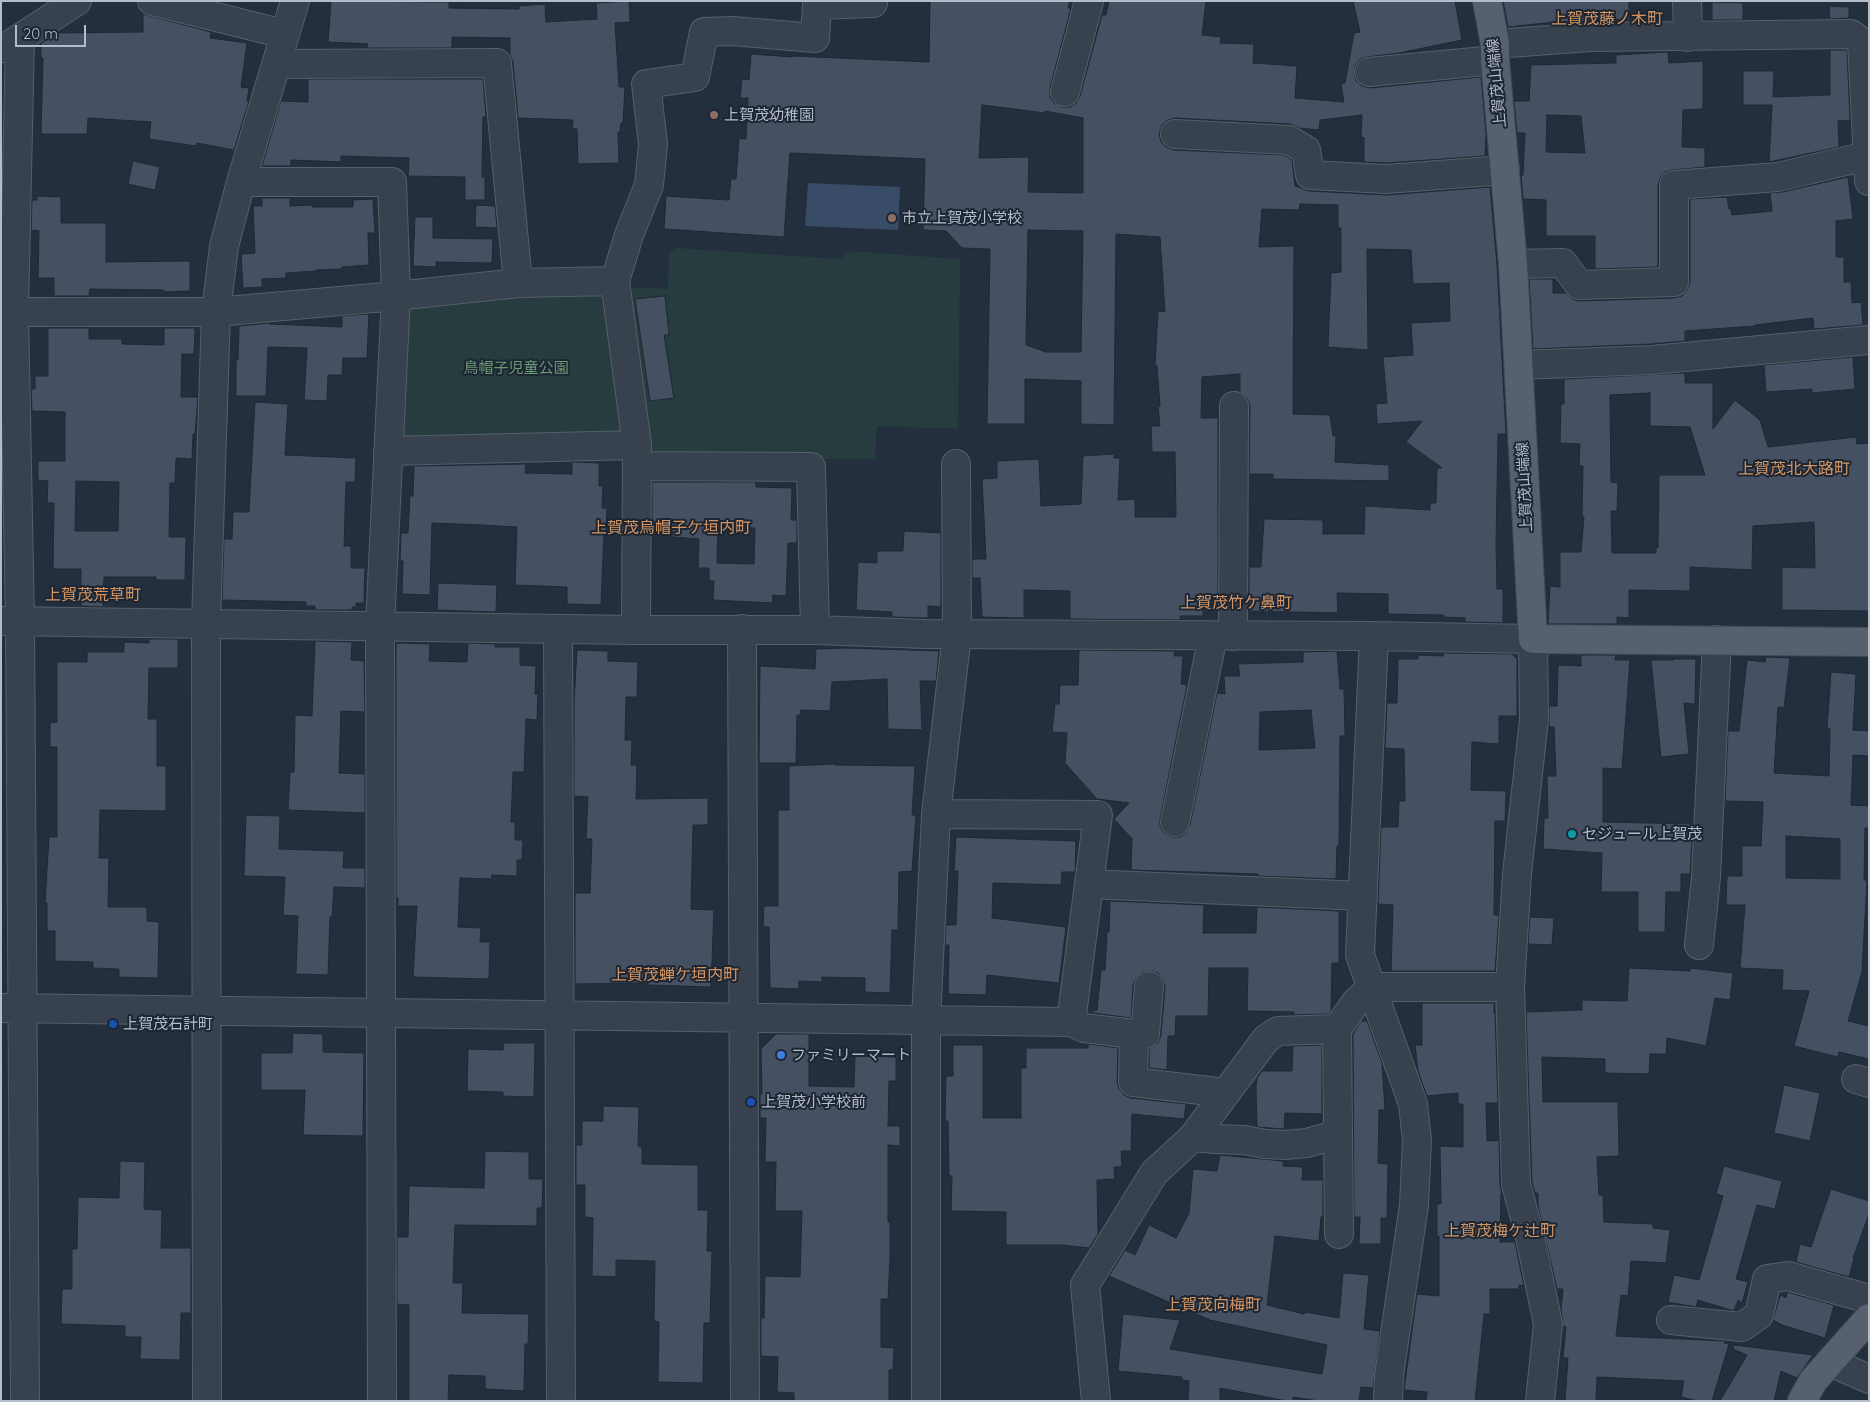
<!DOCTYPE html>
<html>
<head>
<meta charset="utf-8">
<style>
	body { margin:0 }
	#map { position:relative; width:1870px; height:1402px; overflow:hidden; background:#242f3e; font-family:Quicksand,sans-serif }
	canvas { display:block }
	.frame { position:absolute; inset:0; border:2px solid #b4bcc9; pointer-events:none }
	.scale { position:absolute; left:15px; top:25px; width:71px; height:22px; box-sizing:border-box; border:2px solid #b4bcc9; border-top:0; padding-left:6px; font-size:15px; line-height:18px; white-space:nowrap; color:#b4bcc9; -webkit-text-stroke:4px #1d2633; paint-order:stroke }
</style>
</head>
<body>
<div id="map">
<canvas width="1870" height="1402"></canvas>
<div class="frame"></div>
<div class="scale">20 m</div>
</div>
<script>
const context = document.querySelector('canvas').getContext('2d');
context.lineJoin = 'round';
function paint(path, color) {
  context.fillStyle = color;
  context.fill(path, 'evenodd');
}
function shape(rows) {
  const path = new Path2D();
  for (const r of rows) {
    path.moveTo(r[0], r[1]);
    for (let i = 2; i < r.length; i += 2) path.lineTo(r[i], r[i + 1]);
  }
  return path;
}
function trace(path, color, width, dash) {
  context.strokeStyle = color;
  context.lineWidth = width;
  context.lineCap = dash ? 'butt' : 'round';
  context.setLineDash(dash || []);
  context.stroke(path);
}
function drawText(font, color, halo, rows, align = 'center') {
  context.font = font + ' Quicksand,"Noto Sans JP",sans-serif';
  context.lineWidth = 4;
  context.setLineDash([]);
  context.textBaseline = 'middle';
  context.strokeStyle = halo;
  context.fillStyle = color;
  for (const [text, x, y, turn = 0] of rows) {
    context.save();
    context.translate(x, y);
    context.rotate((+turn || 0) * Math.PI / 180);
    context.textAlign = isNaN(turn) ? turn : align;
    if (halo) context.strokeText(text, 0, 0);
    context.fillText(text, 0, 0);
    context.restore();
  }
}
const green = shape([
	[676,248,840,259,848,251,960,259,958,429,877,426,875,459,655,460,644,451,625,297,635,287,668,289,669,253],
	[604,292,625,436,401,443,403,304]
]);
const water = shape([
	[808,183,900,187,898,230,805,226]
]);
const building = shape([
	[331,1,449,2,449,8,519,9,519,6,545,4,546,22,597,19,596,3,629,1,630,22,615,23,619,87,625,87,623,123,621,123,620,132,618,132,619,163,578,164,577,129,572,128,573,120,518,118,513,62,510,55,510,38,452,37,452,48,367,48,368,44,328,42,331,1],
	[930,1,1070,1,1068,8,1071,8,1050,88,1050,97,1054,103,1062,107,1070,107,1076,103,1080,96,1102,15,1106,15,1109,1,1206,1,1202,35,1221,37,1220,43,1254,44,1253,63,1297,66,1295,98,1344,102,1341,84,1345,83,1354,33,1360,32,1353,1,1455,1,1462,40,1399,53,1367,57,1360,59,1355,65,1354,74,1356,81,1362,86,1370,88,1481,77,1486,133,1485,156,1386,163,1364,162,1364,138,1361,137,1362,115,1320,120,1319,130,1299,128,1290,124,1175,118,1168,120,1162,125,1159,134,1161,142,1166,147,1174,150,1284,155,1292,160,1295,186,1309,191,1387,195,1490,187,1497,265,1506,434,1498,434,1496,542,1497,589,1503,589,1503,623,1465,622,1465,618,1444,617,1444,615,1388,614,1388,594,1337,593,1338,613,1249,611,1249,567,1261,567,1264,519,1323,520,1323,534,1364,534,1365,506,1430,510,1430,503,1436,503,1437,468,1442,468,1406,442,1422,421,1377,424,1376,404,1387,403,1383,357,1413,355,1411,323,1450,321,1449,283,1413,284,1411,250,1367,249,1368,350,1328,347,1331,273,1341,272,1341,228,1338,228,1338,205,1300,204,1299,210,1262,209,1259,247,1294,246,1293,414,1330,415,1333,436,1336,436,1335,462,1389,465,1389,481,1273,479,1273,474,1249,474,1250,406,1247,398,1240,392,1240,374,1202,377,1201,418,1218,418,1218,599,1203,599,1203,616,1180,616,1180,620,1070,619,1070,591,1024,590,1024,618,982,617,980,578,972,578,972,559,986,559,982,479,997,478,997,461,1039,459,1041,506,1081,504,1083,456,1114,454,1114,458,1120,458,1118,500,1135,499,1135,517,1176,517,1175,452,1152,452,1151,426,1160,426,1158,407,1160,406,1157,366,1155,365,1158,311,1165,312,1160,237,1116,234,1114,425,1081,424,1081,381,1025,379,1025,424,987,424,990,249,962,248,946,231,923,230,925,159,790,153,784,237,664,229,666,196,729,200,731,179,736,179,739,138,746,139,748,98,740,98,742,79,749,80,751,54,792,57,792,56,929,62,930,1],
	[982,105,1045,113,1045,111,1083,118,1083,193,1028,192,1029,157,979,158,982,105],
	[1028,230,1083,231,1081,352,1046,352,1026,345,1028,230],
	[1503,1,1629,1,1629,19,1545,23,1508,27,1503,1],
	[1712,2,1743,3,1743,20,1712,20,1712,2],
	[1829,6,1849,7,1849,18,1830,19,1829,6],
	[143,14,211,32,210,38,247,43,241,87,249,88,247,101,249,101,234,150,197,143,196,146,149,139,151,122,88,118,87,134,41,134,43,58,41,58,41,43,57,33,143,32,143,14],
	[1830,50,1847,50,1850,120,1838,121,1839,147,1769,162,1772,105,1743,105,1743,71,1774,71,1773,97,1830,95,1830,50],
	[1668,52,1669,63,1703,61,1703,109,1683,110,1682,147,1705,148,1705,167,1672,170,1665,172,1660,178,1658,185,1658,267,1595,269,1595,236,1546,236,1546,200,1523,199,1521,175,1523,175,1525,133,1517,133,1514,101,1529,101,1531,65,1616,63,1616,55,1668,52],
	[1547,115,1581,116,1585,153,1546,152,1547,115],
	[308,79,483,79,486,117,483,117,482,177,485,177,485,200,465,200,465,177,408,176,409,158,341,156,341,162,291,160,291,166,262,166,281,101,308,102,308,79],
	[133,161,160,167,155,190,128,184,133,161],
	[1848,177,1853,219,1836,221,1836,257,1844,257,1844,282,1851,282,1852,303,1861,302,1863,325,1814,329,1813,318,1755,325,1755,326,1685,331,1685,341,1651,344,1533,349,1529,279,1553,279,1553,293,1566,293,1572,299,1579,301,1674,298,1682,296,1687,290,1690,282,1690,199,1727,197,1729,209,1731,209,1732,215,1772,211,1770,193,1782,192,1848,177],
	[37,196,61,197,61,223,106,223,106,262,190,261,190,291,164,292,164,290,90,289,89,296,54,296,54,278,38,278,39,231,31,230,32,200,37,200,37,196],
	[262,198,290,198,290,206,312,205,312,207,353,207,353,200,373,199,375,233,368,233,369,265,342,267,342,269,316,270,316,271,286,273,286,278,262,279,262,287,243,288,241,254,255,253,253,206,262,206,262,198],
	[476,205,495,206,497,228,475,227,476,205],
	[415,217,433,217,433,238,493,239,492,263,436,262,436,267,413,266,415,217],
	[665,296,669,335,664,335,674,398,650,401,635,299,665,296],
	[369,314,367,358,343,358,342,375,328,375,327,401,304,400,307,348,268,347,266,396,236,396,236,360,238,360,239,326,269,323,269,324,342,327,342,316,369,314],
	[48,328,89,328,89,339,122,339,122,344,164,345,164,328,195,328,194,354,182,354,181,397,198,397,195,434,193,434,192,459,176,458,175,483,170,483,169,537,186,537,185,580,156,580,156,577,104,577,103,607,81,606,81,569,53,569,54,503,47,503,48,481,38,480,38,461,65,461,65,412,32,411,31,389,35,389,35,376,48,376,48,328],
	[76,481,119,482,118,531,75,531,76,481],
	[1853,357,1855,389,1812,393,1812,389,1766,392,1764,365,1853,357],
	[1685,373,1685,383,1713,383,1713,429,1735,400,1760,420,1768,447,1856,437,1857,444,1869,443,1869,611,1782,610,1782,567,1815,568,1814,522,1753,526,1752,570,1690,567,1690,591,1629,590,1629,618,1617,617,1617,624,1548,624,1550,586,1560,587,1560,552,1581,552,1584,517,1582,517,1583,466,1579,466,1580,444,1560,443,1561,404,1564,404,1564,379,1685,373],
	[1650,393,1650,426,1690,427,1705,475,1659,475,1658,548,1656,548,1656,553,1612,553,1611,511,1617,511,1618,483,1611,482,1610,395,1650,393],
	[255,402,288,404,285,455,356,458,355,482,346,482,344,546,351,546,351,568,365,568,364,603,356,603,356,607,352,607,352,610,315,610,315,606,306,606,306,602,222,600,224,539,232,539,233,512,249,512,255,402],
	[572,462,599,463,599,486,603,486,602,508,607,508,606,532,604,532,601,605,567,604,567,587,515,585,517,527,482,525,432,523,430,595,402,594,403,561,400,561,401,533,408,533,410,496,413,496,414,466,526,464,525,473,572,474,572,462],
	[652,482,756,482,756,487,792,488,791,520,797,520,797,543,788,543,786,596,773,595,772,603,713,600,714,581,709,581,709,568,698,568,699,539,672,537,673,531,652,530,652,482],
	[718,527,755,528,754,564,717,563,718,527],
	[904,531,941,533,941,607,928,606,928,618,892,617,892,612,856,610,858,562,877,563,877,551,903,551,904,531],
	[438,583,497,585,496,612,437,610,438,583],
	[149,639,178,639,178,668,149,668,148,719,157,719,157,766,166,766,166,811,100,810,99,858,109,858,108,907,147,907,147,921,159,922,158,978,119,977,119,969,93,968,93,962,55,961,55,931,47,931,47,903,45,903,49,837,57,837,57,747,50,747,50,723,57,722,57,662,87,662,87,652,124,652,124,642,149,643,149,639],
	[315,641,352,642,351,660,364,661,365,712,341,711,339,773,365,774,365,813,288,810,290,772,294,772,295,715,312,716,315,641],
	[396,643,430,644,429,661,467,662,468,643,495,644,495,647,520,647,520,665,536,666,535,694,538,694,537,720,526,719,524,772,513,772,511,822,515,822,515,840,523,840,522,860,517,860,517,876,492,875,491,879,460,878,458,927,481,928,480,942,490,942,489,979,413,977,417,906,398,906,398,898,396,898,396,643],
	[846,648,939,651,936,681,920,681,922,730,888,729,887,679,832,682,830,711,801,710,800,715,797,715,796,763,759,763,760,666,815,669,816,649,846,648],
	[577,650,608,651,608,661,638,662,637,697,626,697,625,740,632,740,631,765,637,765,636,799,708,798,708,825,693,825,691,909,714,910,711,987,648,985,648,983,575,984,575,893,590,893,592,839,586,839,588,797,574,796,574,704,577,650],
	[1079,650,1175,651,1174,656,1183,656,1181,684,1187,685,1160,819,1160,826,1164,833,1172,837,1180,837,1186,833,1190,825,1217,693,1225,694,1224,676,1240,676,1238,664,1303,662,1303,652,1337,651,1340,689,1344,689,1345,736,1340,736,1339,846,1337,846,1336,879,1258,876,1258,874,1131,870,1132,840,1133,840,1114,819,1129,803,1097,799,1065,763,1067,733,1052,732,1055,704,1059,704,1060,685,1078,685,1079,650],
	[1311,710,1315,748,1259,750,1260,712,1311,710],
	[1443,653,1512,654,1517,659,1517,716,1499,716,1499,744,1472,742,1471,790,1506,791,1505,821,1495,821,1494,915,1499,915,1495,971,1391,971,1393,905,1378,904,1381,827,1398,827,1399,801,1405,801,1404,749,1385,748,1387,703,1397,703,1398,659,1418,659,1418,655,1443,656,1443,653],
	[1581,655,1616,655,1615,660,1630,660,1622,769,1603,768,1603,822,1693,824,1690,874,1681,874,1681,892,1666,892,1665,932,1638,932,1638,892,1601,892,1602,853,1543,849,1544,818,1548,818,1547,776,1556,776,1554,727,1549,727,1549,706,1557,706,1558,665,1581,666,1581,655],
	[1766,657,1790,658,1784,708,1778,707,1774,773,1829,776,1830,729,1827,729,1831,672,1856,674,1853,730,1869,731,1869,756,1853,755,1851,805,1869,806,1869,828,1865,828,1864,880,1867,880,1862,972,1848,1021,1869,1026,1869,1059,1839,1052,1838,1057,1794,1046,1809,991,1782,990,1783,970,1740,968,1745,905,1726,905,1727,876,1742,876,1742,846,1761,846,1763,802,1725,801,1728,731,1739,731,1747,660,1765,662,1766,657],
	[1786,836,1840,839,1840,879,1786,878,1786,836],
	[1673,659,1696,659,1695,704,1684,703,1689,754,1661,757,1651,660,1673,660,1673,659],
	[835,764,835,765,915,766,912,815,916,815,912,871,899,872,898,930,892,930,890,993,865,992,865,978,822,977,822,982,799,981,799,989,770,988,769,927,763,927,764,906,778,906,778,810,789,810,789,766,835,764],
	[246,815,280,816,279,849,344,851,343,868,365,868,365,888,334,887,332,917,330,917,328,975,296,974,298,916,283,915,285,877,244,876,246,815],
	[956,837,1076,841,1075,872,1062,872,1061,885,993,883,992,918,1066,927,1059,983,987,975,986,995,948,994,949,945,945,945,946,925,956,925,958,871,954,871,956,837],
	[1110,901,1204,905,1203,933,1256,933,1257,907,1339,911,1339,963,1332,963,1331,1011,1329,1014,1294,1015,1294,1012,1247,1011,1248,968,1209,968,1208,1016,1176,1016,1175,1036,1168,1036,1167,1070,1149,1068,1149,1049,1158,1043,1161,1035,1165,987,1163,980,1158,973,1151,971,1143,972,1136,978,1133,985,1131,1018,1093,1013,1093,1010,1097,1010,1101,970,1105,970,1107,932,1109,932,1110,901],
	[1530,917,1554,918,1552,945,1528,944,1530,917],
	[1629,968,1690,971,1690,968,1733,973,1730,1000,1715,998,1706,1046,1667,1038,1666,1054,1650,1054,1649,1074,1605,1073,1605,1059,1542,1057,1543,1102,1618,1102,1619,1156,1597,1157,1599,1195,1603,1195,1604,1222,1653,1224,1653,1228,1670,1230,1666,1263,1631,1261,1628,1296,1621,1295,1616,1336,1725,1341,1724,1343,1729,1344,1712,1401,1698,1401,1681,1397,1684,1381,1597,1377,1596,1401,1565,1401,1568,1358,1563,1358,1566,1327,1563,1326,1561,1309,1563,1289,1557,1289,1538,1206,1538,1193,1535,1193,1532,1182,1526,1012,1582,1010,1582,1000,1627,1001,1629,968],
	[1422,1003,1494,1003,1494,1013,1495,1013,1498,1103,1486,1103,1487,1141,1499,1140,1500,1185,1502,1194,1501,1194,1500,1242,1515,1242,1524,1286,1519,1285,1519,1289,1490,1289,1490,1314,1484,1314,1475,1401,1426,1401,1427,1392,1404,1390,1417,1294,1439,1296,1439,1236,1437,1237,1437,1204,1441,1204,1440,1146,1463,1147,1463,1104,1458,1104,1458,1093,1427,1096,1418,1071,1415,1045,1422,1045,1422,1003],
	[1361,1021,1367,1021,1382,1063,1385,1110,1379,1110,1378,1163,1388,1164,1387,1218,1381,1218,1381,1244,1359,1244,1360,1217,1354,1217,1353,1034,1361,1021],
	[293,1033,323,1034,323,1052,364,1053,363,1136,303,1135,305,1090,261,1090,261,1053,292,1053,293,1033],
	[776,1034,809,1034,809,1086,854,1087,855,1056,896,1057,896,1081,889,1081,888,1126,900,1126,900,1146,888,1145,888,1222,890,1222,890,1258,888,1299,881,1299,881,1347,894,1348,893,1370,889,1370,889,1401,794,1401,794,1393,777,1392,778,1357,761,1356,761,1318,764,1318,765,1276,800,1277,802,1211,775,1211,776,1162,765,1162,766,1118,760,1118,760,1094,762,1094,761,1049,776,1034],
	[504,1043,535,1043,534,1097,503,1096,503,1092,467,1091,468,1049,503,1050,504,1043],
	[1088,1044,1118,1048,1117,1082,1119,1089,1124,1095,1131,1098,1186,1104,1184,1119,1132,1114,1131,1151,1121,1151,1122,1167,1114,1167,1115,1179,1097,1180,1098,1234,1089,1248,1063,1245,1006,1245,1006,1212,951,1211,952,1176,949,1176,948,1121,945,1121,946,1076,953,1076,953,1045,983,1045,983,1118,1021,1118,1021,1068,1026,1068,1026,1048,1088,1048,1088,1044],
	[1322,1045,1322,1114,1285,1113,1284,1129,1257,1127,1256,1088,1257,1078,1262,1071,1292,1071,1293,1046,1322,1045],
	[1784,1085,1820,1093,1810,1141,1774,1133,1784,1085],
	[603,1106,639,1107,638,1146,642,1147,642,1164,698,1165,698,1210,708,1210,707,1251,712,1251,710,1323,704,1323,703,1383,658,1382,659,1322,654,1321,655,1261,616,1260,616,1277,592,1276,593,1218,585,1217,585,1185,576,1185,576,1145,582,1145,582,1121,603,1121,603,1106],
	[485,1151,529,1152,529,1179,543,1179,542,1208,537,1208,537,1226,455,1225,453,1283,463,1283,462,1313,529,1314,528,1344,525,1344,524,1391,485,1389,485,1376,449,1375,448,1401,409,1401,409,1305,397,1304,397,1237,408,1237,409,1186,484,1188,485,1151],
	[1220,1155,1283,1161,1283,1166,1303,1167,1302,1180,1323,1180,1323,1217,1321,1217,1319,1241,1275,1236,1267,1305,1304,1314,1305,1312,1339,1318,1343,1273,1369,1275,1364,1329,1380,1331,1373,1388,1361,1387,1359,1401,1319,1401,1293,1397,1293,1401,1287,1401,1220,1388,1220,1401,1188,1401,1189,1381,1182,1380,1182,1377,1118,1371,1123,1314,1180,1320,1170,1349,1322,1374,1327,1345,1210,1320,1109,1276,1125,1250,1135,1255,1149,1225,1176,1238,1189,1213,1193,1169,1217,1171,1220,1155],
	[120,1161,145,1162,144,1209,162,1210,161,1248,191,1248,191,1313,181,1313,180,1360,140,1359,141,1337,125,1337,125,1326,61,1324,62,1289,72,1289,72,1249,77,1249,78,1197,119,1198,120,1161],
	[1724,1166,1782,1181,1775,1209,1757,1205,1736,1279,1748,1282,1742,1303,1738,1300,1734,1311,1698,1300,1696,1307,1668,1302,1674,1275,1699,1280,1723,1196,1716,1194,1724,1166],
	[1831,1189,1869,1201,1869,1214,1853,1258,1854,1259,1849,1277,1796,1262,1800,1244,1811,1247,1831,1189],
	[1787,1292,1834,1305,1825,1338,1782,1325,1773,1320,1779,1299,1781,1295,1786,1298,1787,1292],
	[1734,1345,1751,1347,1813,1355,1797,1378,1781,1371,1774,1401,1720,1401,1747,1355,1733,1349,1734,1345]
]);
const minor = shape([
	[152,1,284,34],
	[1687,1,1688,37],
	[20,38,14,312,20,622,25,1401],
	[1495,44,1590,37,1851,34,1862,42,1869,181],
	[5,48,77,1],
	[277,64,497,63,518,283],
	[1369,72,1495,60],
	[1065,92,1089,1],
	[1175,134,1289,140,1306,150,1310,175,1386,179,1505,170],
	[241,182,392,182,396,296,380,626,382,1401],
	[1513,264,1563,263,1579,285,1674,282,1674,185,1778,177,1867,156],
	[1,312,216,312,396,296,518,283,615,281],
	[1519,365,1652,360,1869,340],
	[388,451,637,445],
	[637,466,811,467,815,630],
	[1,621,636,630,815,630,926,634,1374,636,1533,639,1534,719,1517,874,1510,987,1516,1184,1530,1237,1548,1324,1540,1401],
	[558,629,561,1401],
	[742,629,745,1401],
	[636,630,637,445,615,281,629,235,649,185,653,144,646,84,695,77,704,32,732,31,815,38,817,5,873,3,873,1],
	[1233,636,1234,406],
	[1374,636,1360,955,1413,1104,1417,1141,1414,1205,1389,1375,1388,1401],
	[1175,822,1213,636],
	[1089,884,1363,896],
	[1699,945,1706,877,1717,640],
	[1,1008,1071,1022,1098,815,936,814],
	[1071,1022,1084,1028,1134,1034,1133,1082,1226,1093],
	[1337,1029,1339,1234],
	[1134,1034,1145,1034,1149,986],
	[1856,1079,1869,1083],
	[1193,1137,1215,1139,1244,1140,1265,1144,1285,1145,1307,1143,1338,1134],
	[1671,1320,1742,1327,1759,1315,1767,1279,1788,1276,1869,1299],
	[1830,1362,1869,1379],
	[207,1401,206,624,216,312,224,246,241,182,295,1],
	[926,1401,926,1020,936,814,957,634,956,464],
	[1096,1401,1085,1285,1154,1173,1193,1137,1266,1039,1278,1031,1337,1029,1356,1002,1372,987,1510,987]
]);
const major = shape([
	[1487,1,1495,44,1495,60,1513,264,1533,639,1869,642],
	[1802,1401,1813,1381,1869,1318]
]);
const markers = [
	[714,115,5,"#8d6e63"],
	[892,218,5,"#8d6e63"],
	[1572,834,5,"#0f9aa8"],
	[113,1024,5,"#1a4fb4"],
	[781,1055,5,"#3f7fe0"],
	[751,1102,5,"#1a4fb4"]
];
const streetNames = [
	["上賀茂山端線",1497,83,-95],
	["上賀茂山端線",1525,487,-93]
];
const poiNames = [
	["上賀茂幼稚園",724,115],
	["市立上賀茂小学校",902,218],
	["セジュール上賀茂",1582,834],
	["上賀茂石計町",123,1024],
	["ファミリーマート",791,1055],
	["上賀茂小学校前",761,1102]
];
const parkNames = [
	["鳥帽子児童公園",516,368]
];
const neighbourhoodNames = [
	["上賀茂藤ノ木町",1607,19],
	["上賀茂北大路町",1794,469],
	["上賀茂烏帽子ケ垣内町",671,528],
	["上賀茂荒草町",93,595],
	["上賀茂竹ケ鼻町",1236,603],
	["上賀茂蝉ケ垣内町",675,975],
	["上賀茂梅ケ辻町",1500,1231],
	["上賀茂向梅町",1213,1305]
];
paint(green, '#263c3f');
paint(water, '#394c67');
paint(building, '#455162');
trace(building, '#1f2835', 1);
trace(minor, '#565f6c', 30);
trace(major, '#414a57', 30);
trace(minor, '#38414e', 28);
trace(major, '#56606e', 28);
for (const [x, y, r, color] of markers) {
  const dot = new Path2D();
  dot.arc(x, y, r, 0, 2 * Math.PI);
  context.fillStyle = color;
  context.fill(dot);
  trace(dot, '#1d2633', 2);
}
drawText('15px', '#b4bcc9', '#1d2633', streetNames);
drawText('15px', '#b4bcc9', '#1d2633', poiNames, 'left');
drawText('15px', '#6b9a76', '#1d2633', parkNames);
drawText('16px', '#d59563', '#1d2633', neighbourhoodNames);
</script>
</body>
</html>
